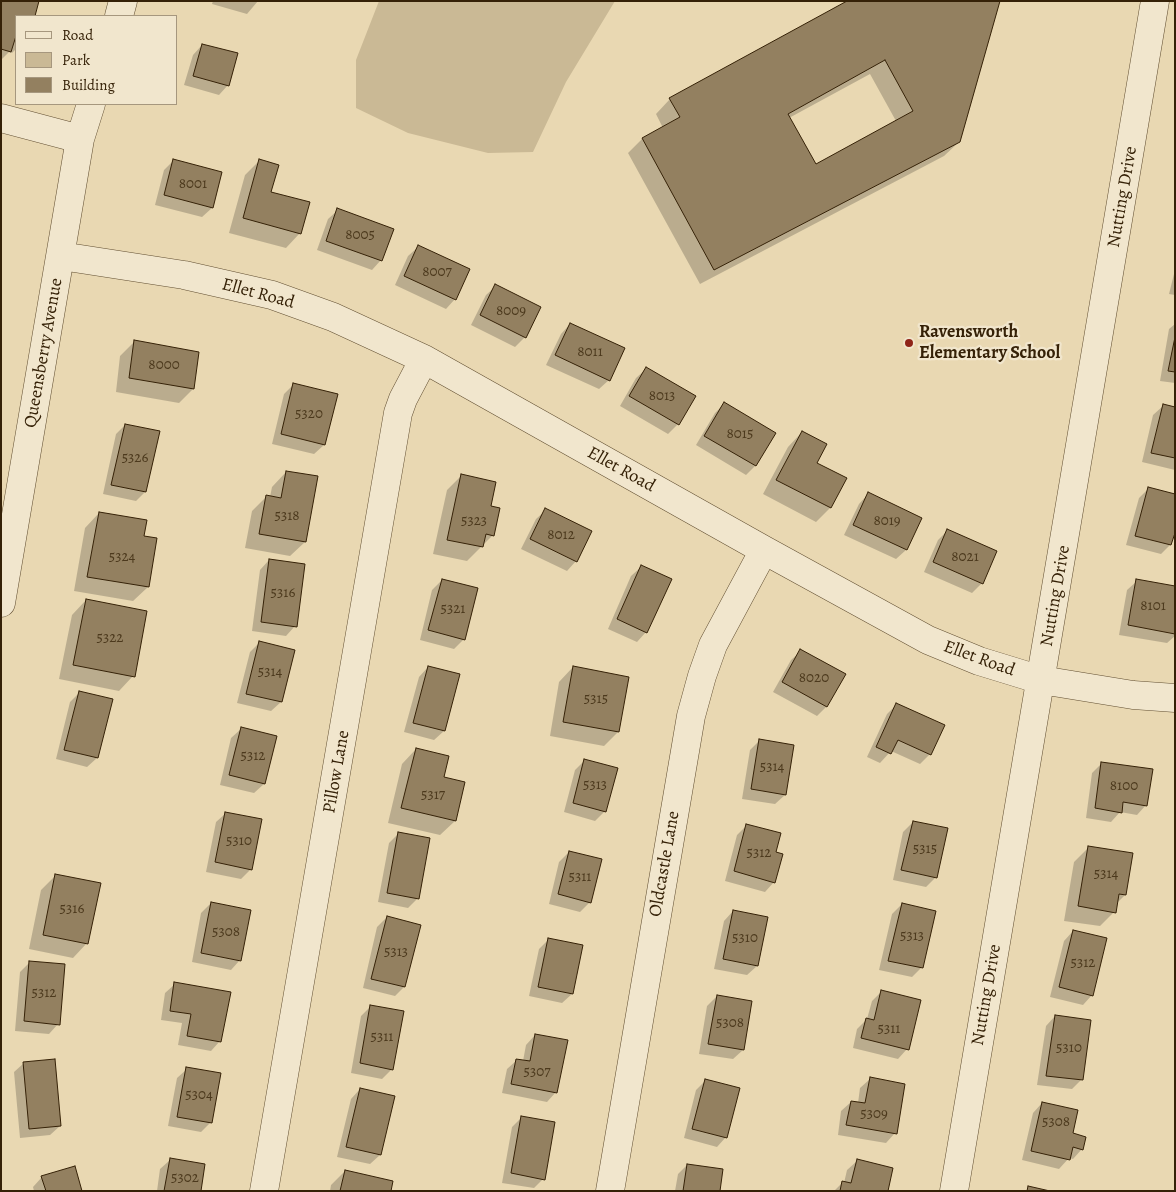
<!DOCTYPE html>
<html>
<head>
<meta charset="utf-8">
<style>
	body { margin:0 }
	#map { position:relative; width:1176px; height:1192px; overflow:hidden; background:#e9d8b2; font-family:Alegreya,serif }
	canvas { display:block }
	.frame { position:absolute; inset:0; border:2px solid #352107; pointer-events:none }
	.legend { position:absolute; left:15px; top:15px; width:162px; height:90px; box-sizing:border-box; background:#f1e6cd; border:1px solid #a6977e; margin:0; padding:6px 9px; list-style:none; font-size:15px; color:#352107 }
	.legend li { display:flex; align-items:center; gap:10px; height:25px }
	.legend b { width:25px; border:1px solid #a6977e }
</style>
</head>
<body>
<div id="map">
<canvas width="1176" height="1192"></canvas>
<div class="frame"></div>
<ul class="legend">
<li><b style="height:6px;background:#f1e6cd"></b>Road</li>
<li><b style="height:14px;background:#cab995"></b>Park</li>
<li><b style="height:14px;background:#938060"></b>Building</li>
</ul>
</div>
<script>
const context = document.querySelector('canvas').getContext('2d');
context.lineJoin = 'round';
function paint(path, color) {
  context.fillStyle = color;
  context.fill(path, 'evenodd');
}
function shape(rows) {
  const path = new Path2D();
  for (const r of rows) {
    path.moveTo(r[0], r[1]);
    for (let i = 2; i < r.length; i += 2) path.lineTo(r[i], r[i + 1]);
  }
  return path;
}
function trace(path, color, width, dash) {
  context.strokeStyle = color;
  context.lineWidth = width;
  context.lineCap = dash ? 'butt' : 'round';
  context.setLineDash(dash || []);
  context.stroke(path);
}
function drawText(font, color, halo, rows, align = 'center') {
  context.font = font + ' Alegreya,serif';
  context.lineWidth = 4.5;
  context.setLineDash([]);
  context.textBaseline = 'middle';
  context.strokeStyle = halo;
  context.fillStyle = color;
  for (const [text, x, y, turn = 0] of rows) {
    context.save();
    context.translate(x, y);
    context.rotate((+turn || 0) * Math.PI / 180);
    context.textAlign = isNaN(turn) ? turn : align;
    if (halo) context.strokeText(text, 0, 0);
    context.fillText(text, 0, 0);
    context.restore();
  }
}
const green = shape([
	[379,1,615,1,566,82,533,152,488,153,408,133,356,108,356,60]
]);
const shadow = shape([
	[1,1,38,1,33,16,16,16,16,49,12,53,9,52,1,60],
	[213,1,258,1,247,14,212,4],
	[850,1,959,142,944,156,700,284,628,153,642,139,663,128,656,114,670,99],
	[870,74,896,121,815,165,789,118],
	[202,45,228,85,219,95,184,85,193,55],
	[174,160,221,173,212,208,202,217,155,205,164,170],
	[259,161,270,193,300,233,286,248,229,233,245,175],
	[338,210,381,260,372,270,317,250,328,219],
	[418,247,455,299,446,309,395,285,408,256],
	[1175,270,1175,295,1169,294],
	[496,286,525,337,515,347,471,325,486,295],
	[570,324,609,380,599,389,546,365,561,334],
	[1175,324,1175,383,1160,381,1169,329],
	[134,342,193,389,179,403,116,392,120,356],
	[646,369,694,396,678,424,668,434,620,406,636,378],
	[294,384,324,445,314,454,272,444,284,394],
	[724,404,774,434,755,466,746,475,696,445,715,413],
	[1163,406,1175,409,1175,470,1142,462,1153,415],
	[125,425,145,492,136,501,103,494,116,434],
	[802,432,816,463,830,508,816,522,763,494,788,447],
	[286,472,305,542,290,556,245,548,252,511,267,496,270,497,272,487],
	[461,476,489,507,493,535,467,561,433,554,447,490],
	[1149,488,1170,545,1161,554,1126,545,1139,498],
	[868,494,920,518,906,550,896,559,844,535,859,504],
	[546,510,576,561,567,571,521,549,536,519],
	[99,513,143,537,148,587,133,601,74,591,85,528],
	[948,530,982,583,972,593,924,572,938,540],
	[269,560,295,626,286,636,252,631,260,570],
	[641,567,646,632,637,642,608,629,631,576],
	[442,580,464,639,454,649,420,640,432,590],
	[1137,581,1175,587,1175,636,1167,643,1119,635,1127,590],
	[86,600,133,676,119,691,59,679,72,615],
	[259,643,293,651,281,702,271,711,237,703,250,652],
	[801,651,844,675,826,707,817,716,773,692,791,660],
	[428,667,444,731,434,740,404,732,419,677],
	[573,667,618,732,604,746,550,736,559,682],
	[80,692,111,700,97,758,87,767,56,759,70,702],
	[896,705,930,754,920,764,891,751,880,763,867,757,887,714],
	[241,729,264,784,254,793,220,785,231,738],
	[759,741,785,795,775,804,742,799,750,750],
	[416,749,443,778,455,821,440,835,388,823,402,764],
	[585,760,605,811,595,821,564,812,575,770],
	[1102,763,1146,805,1137,815,1120,812,1111,822,1086,818,1092,773],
	[226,813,251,869,241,879,206,872,216,822],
	[913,822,935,878,926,887,893,880,903,832],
	[747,825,775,853,774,882,765,892,725,881,737,835],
	[398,834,417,899,408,908,378,902,389,843],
	[1088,848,1125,895,1116,904,1114,912,1100,926,1064,921,1074,862],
	[569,852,590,902,580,912,549,904,559,862],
	[56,875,87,943,73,958,29,949,41,890],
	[211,903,240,960,231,970,192,962,201,913],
	[902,904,921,968,912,977,879,970,892,914],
	[733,911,757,966,747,975,714,969,724,921],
	[387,917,404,987,395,996,363,988,377,927],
	[1073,931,1092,995,1083,1005,1050,997,1064,941],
	[549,939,572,994,562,1003,529,996,539,949],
	[30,962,58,1024,49,1034,15,1031,20,972],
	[175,984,220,1041,211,1051,178,1045,182,1023,161,1020,165,993],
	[881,992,907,1049,898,1059,853,1048,857,1029,867,1019,872,1001],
	[717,996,743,1050,733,1059,699,1054,707,1006],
	[371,1006,392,1069,382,1079,351,1073,361,1016],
	[1055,1016,1081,1080,1072,1089,1037,1085,1046,1026],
	[535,1035,556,1092,547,1102,502,1093,507,1069,517,1060,523,1061,526,1045],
	[24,1063,60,1126,50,1135,20,1138,14,1072],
	[187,1069,211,1122,201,1132,168,1126,177,1078],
	[870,1079,895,1133,886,1143,838,1135,841,1111,851,1102,858,1103,860,1088],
	[705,1081,726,1137,717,1147,684,1138,696,1090],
	[360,1089,394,1097,380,1155,370,1164,337,1157,351,1099],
	[1042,1103,1071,1134,1082,1149,1073,1159,1069,1158,1059,1169,1022,1160,1033,1113],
	[522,1117,543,1179,534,1188,502,1183,512,1127],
	[170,1160,200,1191,157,1191,160,1169],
	[857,1161,887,1191,834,1191,843,1182,844,1183,847,1170],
	[687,1165,719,1191,675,1191,678,1174],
	[345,1171,389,1191,330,1191,331,1185],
	[42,1177,81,1191,34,1191,33,1187]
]);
const building = shape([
	[1,1,39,1,35,16,16,16,16,36,11,52,1,49,1,1],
	[847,1,1000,1,960,142,714,270,642,138,680,117,669,98,847,1],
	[885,60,913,111,816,164,788,114,885,60],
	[202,44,238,53,229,86,193,76,202,44],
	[173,159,222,172,213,208,164,195,173,159],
	[259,159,279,165,271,192,310,202,301,234,243,218,259,159],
	[337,208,394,229,382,261,326,241,337,208],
	[418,245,470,269,456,300,404,276,418,245],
	[495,284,541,307,526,338,480,315,495,284],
	[570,323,625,348,610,381,555,355,570,323],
	[1175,337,1175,372,1168,371,1175,337],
	[134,340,199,352,194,389,129,378,134,340],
	[646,367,696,396,679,425,629,396,646,367],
	[293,383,338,394,325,445,281,434,293,383],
	[724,402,776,433,756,466,704,436,724,402],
	[1163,404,1175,407,1175,458,1151,453,1163,404],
	[125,424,160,431,146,492,111,485,125,424],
	[802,431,827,444,817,463,847,478,831,508,776,480,802,431],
	[286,471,318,476,306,542,259,534,266,495,281,498,286,471],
	[461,474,496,482,491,506,500,508,494,536,486,534,483,547,447,540,461,474],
	[1148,487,1175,494,1175,533,1171,545,1135,536,1148,487],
	[868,492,922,518,907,550,853,525,868,492],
	[545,508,592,531,577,562,530,539,545,508],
	[99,512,147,520,144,536,157,538,149,587,87,577,99,512],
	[947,529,997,551,983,584,933,562,947,529],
	[269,559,305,564,297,627,261,622,269,559],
	[641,565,672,579,647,633,617,619,641,565],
	[442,579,478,588,465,640,428,630,442,579],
	[1136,579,1175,586,1175,634,1128,625,1136,579],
	[86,599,147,611,135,677,73,665,86,599],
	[259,641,295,650,282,702,246,694,259,641],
	[800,649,846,674,827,707,782,682,800,649],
	[428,666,460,674,445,731,413,723,428,666],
	[573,666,629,677,619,732,563,722,573,666],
	[79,691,113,699,98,758,64,750,79,691],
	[896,703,945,725,931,755,898,740,891,754,876,747,896,703],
	[241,727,277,736,265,784,229,775,241,727],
	[759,739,794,745,786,795,751,789,759,739],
	[416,748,449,756,444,777,465,782,456,821,401,808,416,748],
	[584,759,618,768,606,812,573,803,584,759],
	[1101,762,1153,769,1147,806,1123,802,1122,813,1095,808,1101,762],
	[225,812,262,819,252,870,215,862,225,812],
	[913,821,948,828,937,878,901,870,913,821],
	[746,824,781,833,776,852,783,854,775,883,734,871,746,824],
	[398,832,430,838,419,899,387,893,398,832],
	[1088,846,1133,853,1126,895,1119,894,1116,913,1078,906,1088,846],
	[569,851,602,859,591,903,558,894,569,851],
	[55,874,101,883,88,944,43,935,55,874],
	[211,902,251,910,241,961,201,953,211,902],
	[902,903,936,911,923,968,888,961,902,903],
	[733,910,768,917,758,966,723,959,733,910],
	[387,916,421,925,405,987,371,979,387,916],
	[1073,930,1107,938,1093,996,1059,987,1073,930],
	[548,938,583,945,573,994,538,987,548,938],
	[29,961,65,964,60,1025,24,1021,29,961],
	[174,982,231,992,221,1042,187,1036,191,1014,170,1011,174,982],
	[881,990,921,1000,909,1050,861,1038,866,1018,874,1020,881,990],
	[717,995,752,1001,744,1050,708,1044,717,995],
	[370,1005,404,1011,393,1070,360,1063,370,1005],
	[1055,1015,1091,1020,1083,1080,1046,1076,1055,1015],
	[535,1034,568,1040,557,1093,511,1084,516,1059,530,1061,535,1034],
	[55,1059,61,1126,29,1129,23,1062,55,1059],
	[186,1067,221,1073,212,1123,177,1117,186,1067],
	[870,1077,905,1084,897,1134,846,1125,851,1101,865,1103,870,1077],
	[705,1079,740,1088,727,1138,692,1129,705,1079],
	[360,1088,395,1096,381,1155,346,1147,360,1088],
	[1042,1102,1078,1110,1073,1133,1086,1137,1083,1150,1073,1147,1070,1160,1031,1151,1042,1102],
	[521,1116,555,1122,545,1180,511,1173,521,1116],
	[170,1158,205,1164,201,1191,164,1191,170,1158],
	[857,1159,893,1168,888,1191,840,1191,842,1181,851,1183,857,1159],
	[687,1164,723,1169,720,1191,683,1191,687,1164],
	[75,1166,82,1191,46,1191,41,1176,75,1166],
	[345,1170,393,1181,391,1191,340,1191,345,1170],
	[1028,1186,1050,1191,1027,1191,1028,1186]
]);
const minor = shape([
	[119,16,123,1],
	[1,118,80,139],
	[61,256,184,275,272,295,333,317,424,359,764,550,928,640,979,661,1041,680,1133,695,1175,698],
	[1,603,80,139,91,104],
	[264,1191,398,413,403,399,424,359],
	[610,1191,691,716,702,676,713,645,764,550],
	[954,1191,1155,1]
]);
const markers = [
	[909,343,5,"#8f2418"]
];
const numberNames = [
	["8001",193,184],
	["8005",360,235],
	["8007",437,272],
	["8009",511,311],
	["8011",590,352],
	["8000",164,365],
	["8013",662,396],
	["5320",309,414],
	["8015",740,434],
	["5326",135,458],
	["5318",287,516],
	["5323",474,521],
	["8019",887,521],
	["8012",561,535],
	["5324",122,557],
	["8021",965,557],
	["5316",283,593],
	["8101",1153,606],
	["5321",453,609],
	["5322",110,638],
	["5314",270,672],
	["8020",814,678],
	["5315",596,699],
	["5312",253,756],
	["5314",772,767],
	["5313",595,785],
	["8100",1124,786],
	["5317",433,795],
	["5310",239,841],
	["5315",925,849],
	["5312",759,853],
	["5314",1106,874],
	["5311",580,877],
	["5316",72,909],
	["5308",226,932],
	["5313",912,936],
	["5310",745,938],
	["5313",396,952],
	["5312",1083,963],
	["5312",44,993],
	["5308",730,1023],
	["5311",889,1029],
	["5311",382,1037],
	["5310",1069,1048],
	["5307",537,1072],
	["5304",199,1095],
	["5309",874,1114],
	["5308",1056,1122],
	["5302",185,1178]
];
const streetNames = [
	["Nutting Drive",1123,197,-80],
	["Ellet Road",258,294,15],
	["Queensberry Avenue",44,353,-80],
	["Ellet Road",621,470,29],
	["Nutting Drive",1056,596,-80],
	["Ellet Road",979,659,20],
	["Pillow Lane",337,772,-80],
	["Oldcastle Lane",665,864,-80],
	["Nutting Drive",987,995,-80]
];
const poiNames = [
	["Ravensworth",919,333],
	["Elementary School",919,354]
];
paint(green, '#cab995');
paint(shadow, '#0003');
paint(building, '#938060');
trace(building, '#352107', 1);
trace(minor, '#624f32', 29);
trace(minor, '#f1e6cd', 28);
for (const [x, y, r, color] of markers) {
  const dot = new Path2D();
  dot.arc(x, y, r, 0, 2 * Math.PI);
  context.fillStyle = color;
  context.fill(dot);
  trace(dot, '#f1e6cd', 2);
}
drawText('15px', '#4c391d', null, numberNames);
drawText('18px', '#352107', '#f1e6cd', streetNames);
drawText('bold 18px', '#352107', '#f1e6cd', poiNames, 'left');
</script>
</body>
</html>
